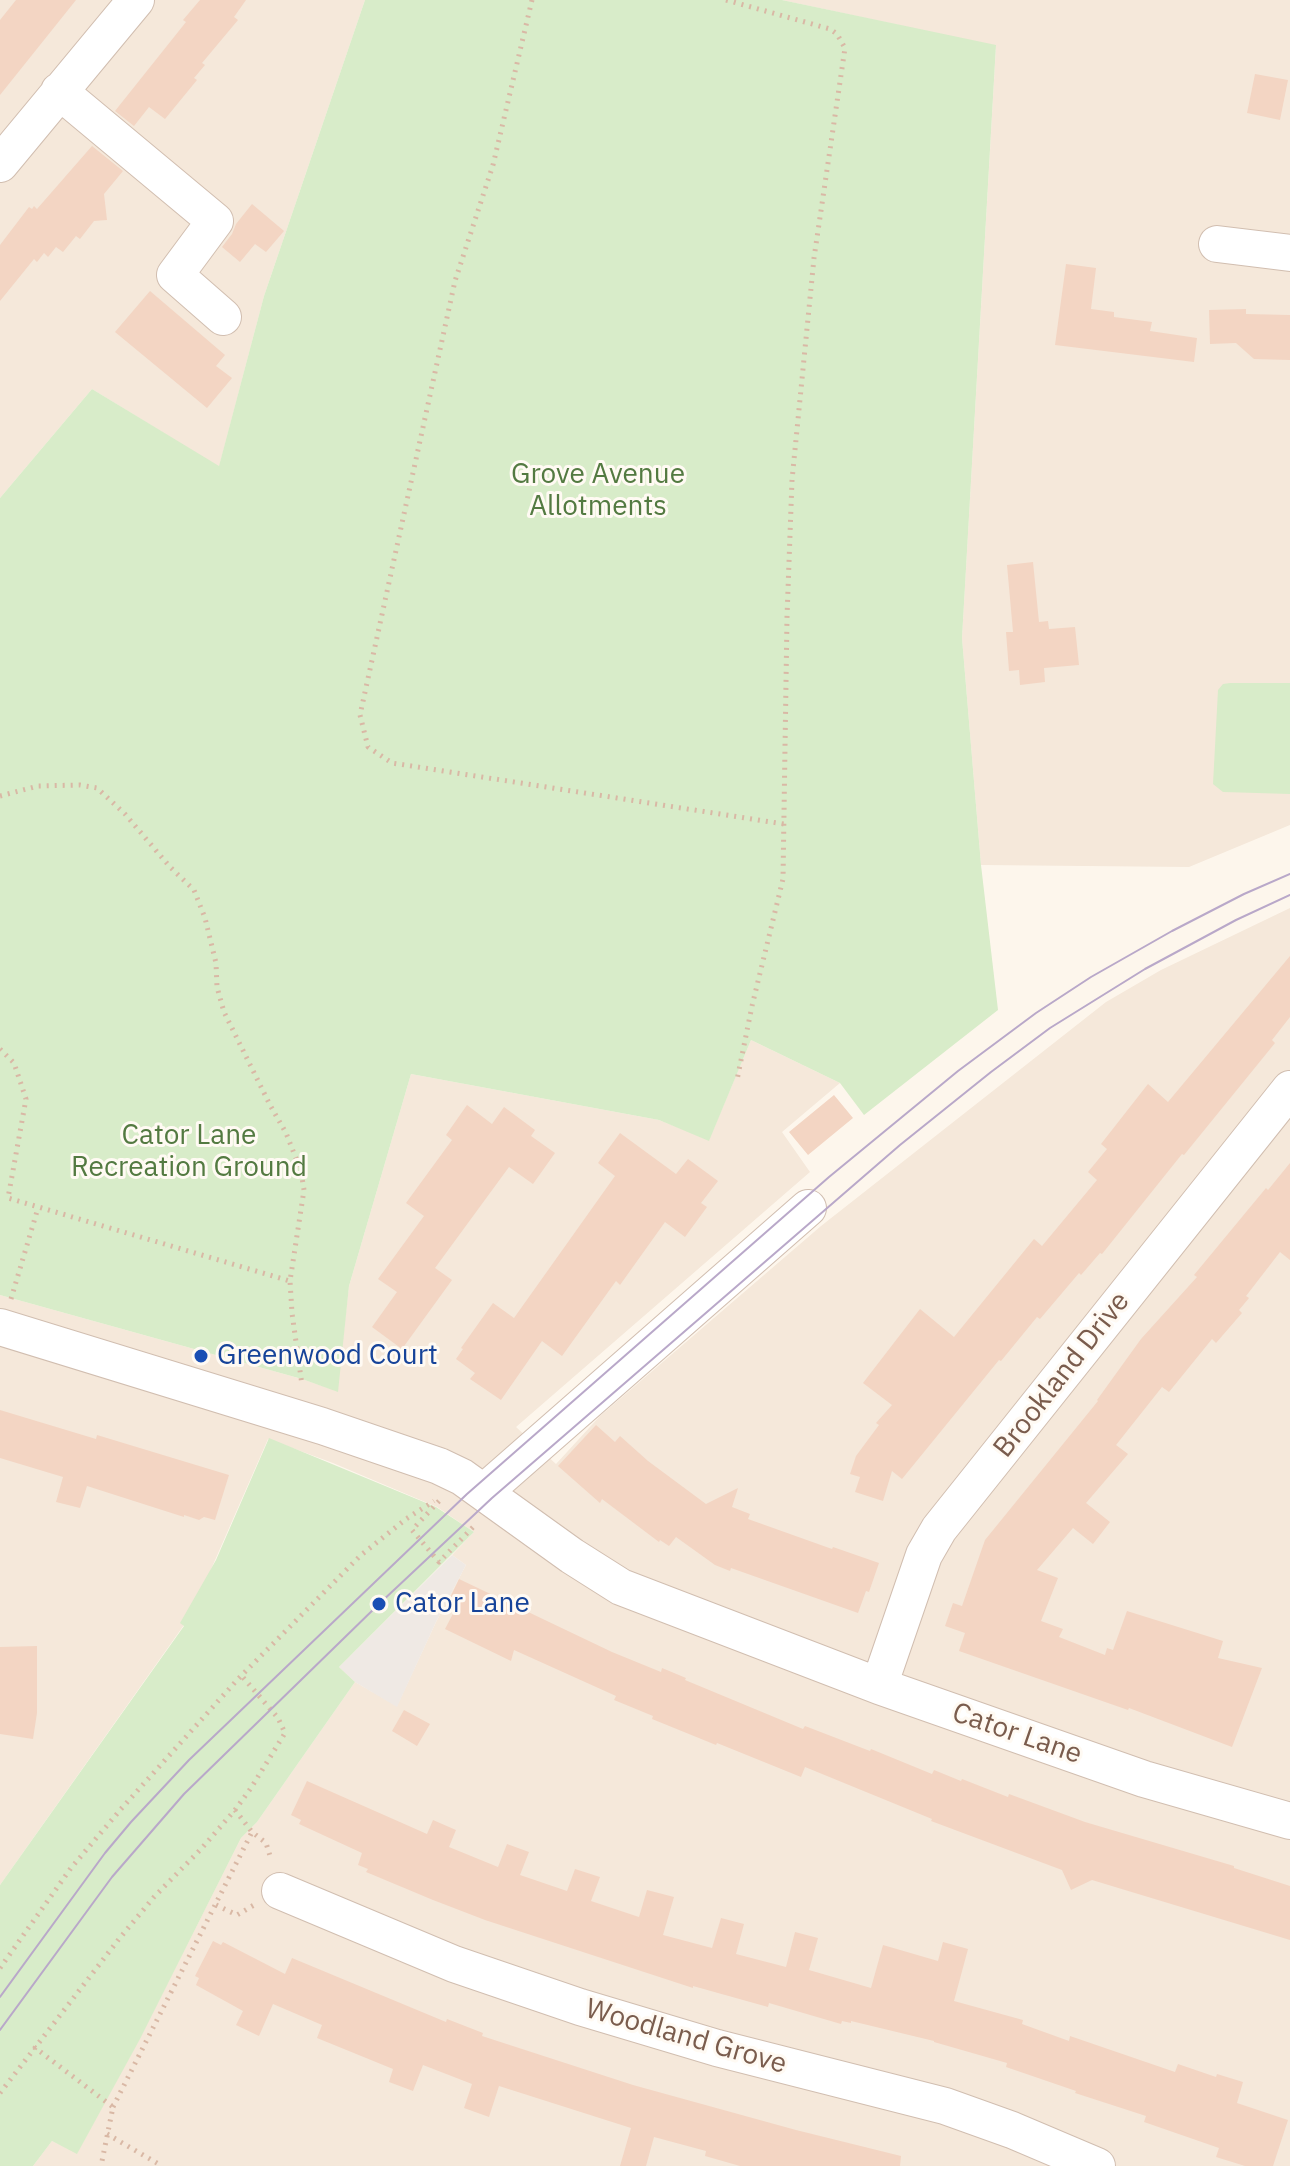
<!DOCTYPE html>
<html>
<head>
<meta charset="utf-8">
<style>
	body { margin:0 }
	canvas { display:block; background:#fdf6ec }
</style>
</head>
<body>
<canvas width="1290" height="2166"></canvas>
<script>
const context = document.querySelector('canvas').getContext('2d');
context.lineJoin = 'round';
function paint(path, color) {
  context.fillStyle = color;
  context.fill(path, 'evenodd');
}
function shape(rows) {
  const path = new Path2D();
  for (const r of rows) {
    path.moveTo(r[0], r[1]);
    for (let i = 2; i < r.length; i += 2) path.lineTo(r[i], r[i + 1]);
  }
  return path;
}
function trace(path, color, width, dash) {
  context.strokeStyle = color;
  context.lineWidth = width;
  context.lineCap = dash ? 'butt' : 'round';
  context.setLineDash(dash || []);
  context.stroke(path);
}
function drawText(font, color, halo, rows, align = 'center') {
  context.font = font + ' "IBM Plex Sans",sans-serif';
  context.lineWidth = 6;
  context.setLineDash([]);
  context.textBaseline = 'middle';
  context.strokeStyle = halo;
  context.fillStyle = color;
  for (const [text, x, y, turn = 0] of rows) {
    context.save();
    context.translate(x, y);
    context.rotate((+turn || 0) * Math.PI / 180);
    context.textAlign = isNaN(turn) ? turn : align;
    if (halo) context.strokeText(text, 0, 0);
    context.fillText(text, 0, 0);
    context.restore();
  }
}
const residential = shape([
	[0,0,365,0,264,296,219,467,92,389,0,498],
	[782,0,1290,0,1290,825,1189,867,981,865,962,638,996,46],
	[1290,908,1290,2166,33,2166,52,2141,77,2153,140,2038,241,1838,257,1822,355,1682,397,1706,436,1622,466,1565,452,1555,474,1532,437,1507,333,1463,268,1439,191,1615,0,1885,0,1295,302,1379,337,1391,349,1286,411,1074,659,1120,709,1140,751,1040,840,1083,782,1132,810,1172,516,1427,556,1464,600,1416,821,1226,1106,1002,1161,970]
]);
const industrial = shape([
	[452,1555,466,1565,436,1622,397,1707,355,1682,339,1667]
]);
const green = shape([
	[365,0,782,0,996,45,962,638,981,865,998,1010,864,1115,840,1083,751,1040,709,1141,659,1120,411,1074,349,1286,338,1392,302,1379,0,1295,0,498,92,389,219,466,264,296],
	[1230,683,1290,683,1290,794,1223,792,1213,784,1218,690,1223,684],
	[269,1438,436,1507,474,1532,339,1667,355,1682,257,1822,241,1838,140,2039,77,2154,52,2141,33,2166,0,2166,0,1885,184,1626,180,1623,216,1560]
]);
const building = shape([
	[16,0,76,0,0,95,0,20],
	[200,0,246,0,234,17,238,20,202,63,205,65,194,78,197,80,165,119,149,107,134,126,115,111,186,22,183,20],
	[1255,74,1288,80,1280,120,1247,113],
	[92,146,123,171,104,194,107,220,94,221,80,239,76,236,63,252,56,247,48,257,44,253,37,262,34,259,0,301,0,245,29,207,32,209,34,206,37,209],
	[252,204,284,231,266,252,255,244,240,262,222,247,232,234,236,224],
	[1066,264,1096,268,1091,309,1114,312,1114,317,1152,322,1150,331,1197,338,1194,362,1055,345],
	[150,291,225,355,216,366,232,378,207,408,115,332],
	[1246,309,1246,314,1290,315,1290,360,1254,359,1236,343,1210,344,1209,310],
	[1033,562,1039,622,1048,621,1049,629,1075,627,1079,665,1044,668,1045,682,1020,685,1019,670,1009,671,1006,632,1013,632,1007,565],
	[1290,956,1290,1017,1272,1040,1275,1043,1184,1155,1182,1154,1102,1254,1100,1253,1081,1275,1079,1273,1040,1319,1037,1317,1001,1361,999,1360,902,1479,892,1471,883,1501,855,1492,860,1477,850,1474,856,1456,879,1425,876,1423,892,1405,863,1383,920,1309,954,1337,1034,1239,1042,1246,1097,1180,1088,1172,1107,1149,1101,1144,1148,1084,1168,1102],
	[834,1095,853,1118,808,1155,789,1132],
	[467,1105,492,1124,504,1107,535,1130,531,1136,555,1153,533,1184,509,1167,435,1268,452,1280,402,1349,372,1327,397,1292,378,1279,424,1216,406,1203,452,1140,446,1135],
	[620,1133,676,1174,688,1159,718,1181,701,1203,707,1207,685,1237,665,1222,620,1285,616,1281,562,1356,542,1341,501,1400,470,1379,475,1373,456,1359,463,1349,461,1348,493,1303,514,1318,615,1176,598,1163],
	[1290,1163,1290,1260,1280,1252,1246,1296,1249,1298,1239,1310,1242,1313,1216,1343,1212,1339,1169,1392,1162,1387,1116,1445,1128,1454,1086,1503,1110,1522,1093,1544,1073,1528,1037,1570,1058,1578,1041,1621,1063,1629,1059,1637,1105,1655,1107,1648,1113,1650,1127,1611,1223,1641,1218,1658,1262,1668,1232,1747,1129,1708,1128,1710,959,1651,965,1633,945,1626,953,1603,962,1606,985,1540,1098,1401,1097,1400,1141,1339,1197,1277,1194,1275,1266,1188,1268,1190],
	[0,1410,96,1439,97,1435,229,1475,215,1520,204,1517,199,1520,184,1515,184,1517,87,1486,80,1508,56,1502,63,1477,0,1458],
	[596,1425,615,1442,620,1436,648,1461,706,1504,738,1488,732,1507,750,1514,748,1519,832,1549,833,1547,879,1563,869,1592,866,1591,858,1613,731,1568,730,1571,715,1565,676,1537,669,1546,660,1540,659,1542,602,1499,600,1503,558,1466],
	[459,1579,612,1652,661,1672,662,1668,686,1678,685,1680,803,1729,805,1726,870,1751,871,1749,932,1774,934,1770,961,1781,962,1779,1008,1797,1009,1794,1085,1822,1234,1866,1234,1868,1290,1886,1290,1940,1092,1880,1071,1890,1062,1870,931,1821,932,1819,805,1767,801,1777,717,1743,716,1745,652,1719,653,1716,614,1700,616,1696,514,1650,511,1661,445,1629,456,1608,447,1604],
	[37,1646,37,1713,33,1739,0,1734,0,1647],
	[404,1710,430,1724,417,1746,392,1731],
	[307,1781,427,1834,433,1820,456,1830,449,1847,498,1867,507,1844,529,1852,520,1875,567,1891,575,1869,600,1877,591,1901,639,1917,647,1890,674,1897,663,1935,712,1948,721,1918,744,1924,736,1954,786,1967,795,1932,818,1938,809,1970,871,1988,883,1945,938,1961,943,1942,968,1949,954,2001,1023,2020,1022,2024,1069,2041,1070,2036,1175,2072,1178,2064,1216,2077,1217,2074,1243,2082,1237,2103,1288,2120,1273,2166,1245,2166,1216,2157,1219,2148,1144,2122,1146,2116,1075,2093,1076,2091,1006,2067,1007,2063,934,2042,934,2041,851,2021,851,2023,842,2021,841,2024,769,2003,768,2007,693,1986,693,1988,485,1920,433,1900,366,1872,368,1869,358,1865,362,1853,299,1824,301,1820,291,1815],
	[213,1941,221,1945,223,1942,285,1974,292,1958,446,2022,447,2019,483,2033,482,2036,633,2085,796,2130,901,2156,900,2166,740,2166,705,2156,706,2151,654,2137,646,2166,620,2166,631,2128,499,2086,489,2117,464,2108,472,2084,423,2065,413,2091,389,2082,393,2069,317,2038,322,2025,273,2004,259,2036,236,2025,243,2011,196,1985,199,1978,195,1976]
]);
const path = shape([
	[532,0,493,165,455,281,360,715,368,747,392,763,784,824],
	[726,0,830,29,837,34,845,48,814,258,792,480,787,617,783,879,752,1006,737,1080],
	[0,796,38,786,80,785,97,788,125,814,170,867,194,890,205,918,216,963,217,987,224,1012,270,1105,286,1133,301,1171,304,1190,290,1281,292,1313,302,1385],
	[0,1049,14,1063,26,1099,8,1198,290,1281],
	[11,1299,38,1208],
	[439,1501,412,1530,439,1562,476,1524],
	[235,1810,252,1832,266,1843,271,1859],
	[216,1905,237,1915,254,1905],
	[0,1968,71,1868,121,1809,238,1679,360,1556,406,1519,434,1501],
	[34,2047,113,2107,101,2166],
	[0,2093,119,1939,154,1897,201,1849,235,1810,251,1788,285,1733,278,1718,241,1675],
	[113,2107,252,1832],
	[107,2134,162,2166]
]);
const minor = shape([
	[59,91,215,221,175,275,223,317],
	[0,164,136,0],
	[1217,244,1290,253],
	[0,1327,322,1426,439,1466,462,1477,572,1556,621,1587,879,1686,1144,1779,1290,1821],
	[484,1492,808,1208],
	[879,1686,924,1555,939,1529,1290,1089],
	[280,1891,454,1964,580,2007,717,2048,945,2106,1012,2130,1097,2166]
]);
const tram = shape([
	[0,1997,105,1853,131,1822,189,1760,467,1494,829,1177,958,1071,1036,1013,1091,977,1172,931,1244,894,1290,874],
	[0,2030,112,1877,184,1794,379,1604,492,1498,900,1145,991,1072,1050,1028,1145,969,1236,920,1290,895]
]);
const markers = [
	[201,1356,8,"#1a4fb4"],
	[379,1604,8,"#1a4fb4"]
];
const parkNames = [
	["Grove Avenue",598,475],
	["Allotments",598,507],
	["Cator Lane",189,1136],
	["Recreation Ground",189,1168]
];
const transitNames = [
	["Greenwood Court",217,1356],
	["Cator Lane",395,1604]
];
const streetNames = [
	["Brookland Drive",1062,1375,-52],
	["Cator Lane",1017,1734,19],
	["Woodland Grove",686,2037,16]
];
paint(residential, '#f5e8da');
paint(industrial, '#efe9e4');
paint(green, '#d8ecc9');
paint(building, '#f3d5c3');
trace(minor, '#d1beb0', 38);
trace(path, '#d9b8a5', 5, [2, 6]);
trace(minor, '#fff', 36);
trace(tram, '#b9a8c9', 2);
for (const [x, y, r, color] of markers) {
  const dot = new Path2D();
  dot.arc(x, y, r, 0, 2 * Math.PI);
  context.fillStyle = color;
  context.fill(dot);
  trace(dot, '#fffaf3', 3);
}
drawText('28px', '#537a41', '#fffaf3', parkNames);
drawText('28px', '#164399', '#fffaf3', transitNames, 'left');
drawText('28px', '#7a5c4d', '#fffaf3', streetNames);
</script>
</body>
</html>
